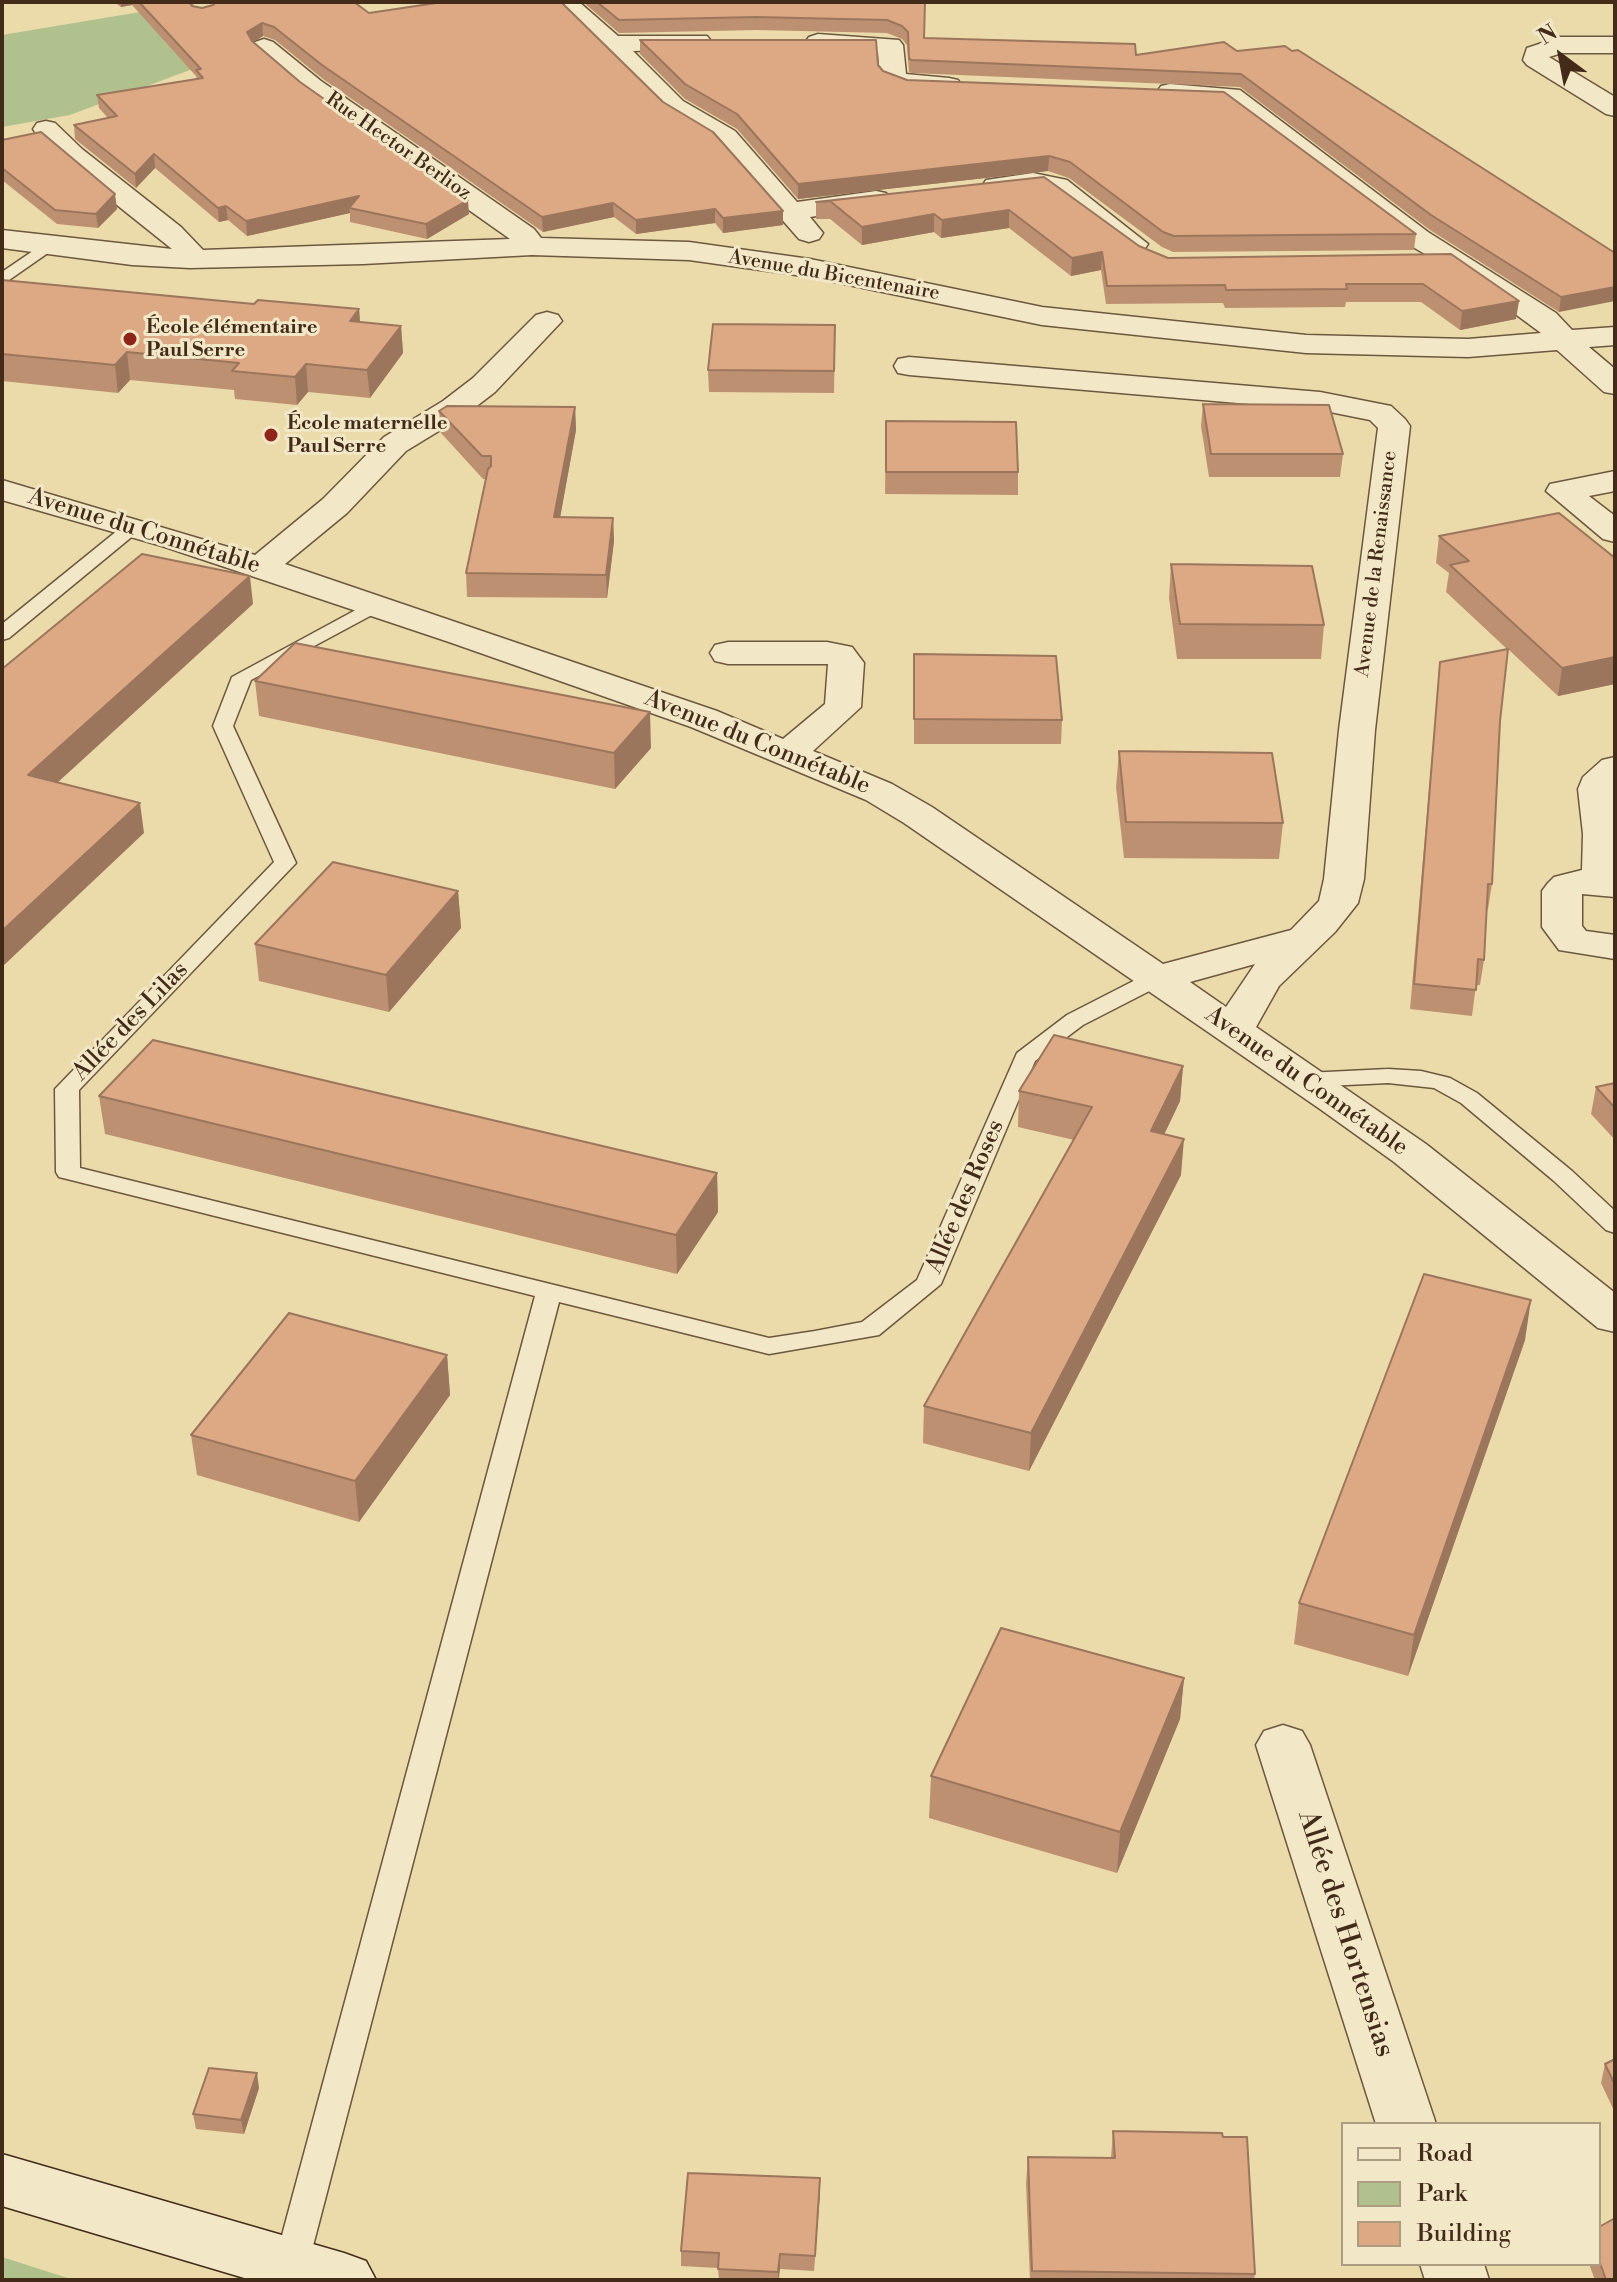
<!DOCTYPE html>
<html>
<head>
<meta charset="utf-8">
<style>
	body { margin:0 }
	#map { position:relative; width:1617px; height:2282px; overflow:hidden; background:#ebdbab; font-family:"Libre Bodoni",serif }
	canvas { display:block }
	.frame { position:absolute; inset:0; border:4px solid #432b1a; pointer-events:none }
	.legend { position:absolute; left:1341px; top:2122px; width:260px; height:144px; box-sizing:border-box; background:#f2e8c8; border:2px solid #ac9c82; margin:0; padding:10px 14px; list-style:none; font-size:24px; color:#432b1a }
	.legend li { display:flex; align-items:center; gap:16px; height:40px }
	.legend b { width:40px; border:2px solid #ac9c82 }
	.north { position:absolute; left:1521px; top:16px; width:80px; height:80px; -webkit-text-stroke:6px #f2e8c8; paint-order:stroke; rotate:328deg; font-size:22px; font-weight:700; line-height:32px; text-align:center; color:#432b1a }
	.north::after { content:''; display:block; margin:auto; width:28px; height:36px; background:#432b1a; clip-path:polygon(50% 0,100% 100%,50% 72%,0 100%) }
</style>
</head>
<body>
<div id="map">
<canvas width="1617" height="2282"></canvas>
<div class="frame"></div>
<ul class="legend">
<li><b style="height:10px;background:#f2e8c8"></b>Road</li>
<li><b style="height:22px;background:#b1c18d"></b>Park</li>
<li><b style="height:22px;background:#dda884"></b>Building</li>
</ul>
<div class="north">N</div>
</div>
<script>
const context = document.querySelector('canvas').getContext('2d');
context.lineJoin = 'round';
function paint(path, color) {
  context.fillStyle = color;
  context.fill(path, 'evenodd');
}
function shape(rows) {
  const path = new Path2D();
  for (const r of rows) {
    path.moveTo(r[0], r[1]);
    for (let i = 2; i < r.length; i += 2) path.lineTo(r[i], r[i + 1]);
  }
  return path;
}
function trace(path, color, width, dash) {
  context.strokeStyle = color;
  context.lineWidth = width;
  context.lineCap = dash ? 'butt' : 'round';
  context.setLineDash(dash || []);
  context.stroke(path);
}
function drawText(font, color, halo, rows, align = 'center') {
  context.font = font + ' "Libre Bodoni",serif';
  context.lineWidth = 6;
  context.setLineDash([]);
  context.textBaseline = 'middle';
  context.strokeStyle = halo;
  context.fillStyle = color;
  for (const [text, x, y, turn = 0] of rows) {
    context.save();
    context.translate(x, y);
    context.rotate((+turn || 0) * Math.PI / 180);
    context.textAlign = isNaN(turn) ? turn : align;
    if (halo) context.strokeText(text, 0, 0);
    context.fillText(text, 0, 0);
    context.restore();
  }
}
const green = shape([
	[229,2,361,2,285,30,222,41,235,53,70,115,2,127,2,35,170,7,190,24],
	[2,2257,74,2280,2,2280]
]);
const service = shape([
	[49,240,55,242,55,248,2,285,2,272,49,240],
	[134,521,140,522,143,526,140,530,9,638,2,640,2,624,128,522,134,521],
	[376,599,386,605,383,609,251,680,233,726,296,863,79,1090,80,1168,769,1338,815,1331,862,1322,917,1280,1017,1053,1067,1015,1149,973,1165,973,1168,978,1165,983,1083,1025,1035,1061,941,1284,879,1335,769,1354,559,1302,308,2265,303,2276,291,2280,279,2276,274,2265,535,1296,59,1177,56,1172,55,1089,274,862,213,726,232,677,376,599],
	[1388,1069,1421,1071,1450,1078,1477,1093,1572,1171,1615,1211,1615,1233,1606,1230,1554,1181,1461,1103,1434,1088,1388,1083,1306,1087,1298,1085,1294,1080,1298,1075,1306,1073,1388,1069]
]);
const minor = shape([
	[552,2,579,2,618,36,707,36,711,41,707,46,698,49,633,51,683,101,735,131,797,202,876,191,886,193,890,199,886,205,876,207,810,217,823,233,819,239,809,242,799,239,715,143,665,113,552,2],
	[818,34,899,40,903,45,906,74,949,78,958,80,962,86,958,92,949,94,898,90,884,83,880,78,878,52,809,47,805,42,809,37,818,34],
	[1560,37,1615,37,1615,53,1562,53,1549,57,1615,97,1615,116,1606,114,1527,65,1523,60,1527,48,1560,37],
	[264,39,273,42,321,81,534,229,541,238,689,242,810,259,1042,307,1306,335,1468,339,1541,333,1472,282,1408,244,1224,103,1170,100,1161,98,1157,92,1161,86,1170,84,1240,90,1428,232,1556,313,1572,330,1615,327,1615,345,1589,347,1615,369,1615,394,1604,392,1557,350,1468,357,1306,353,1042,325,810,277,689,260,532,255,363,264,190,268,132,265,2,248,2,230,172,249,62,161,37,135,33,129,37,123,46,121,55,123,82,149,181,227,203,250,510,239,303,93,255,52,251,47,255,42,264,39],
	[1033,173,1067,180,1148,244,1144,250,1134,253,1124,250,1048,192,1033,189,996,194,986,192,982,186,986,180,1033,173],
	[547,312,558,315,562,321,495,392,465,415,406,451,347,513,285,564,717,711,783,739,825,704,828,664,728,664,715,661,710,653,715,645,728,642,827,642,852,647,864,663,861,707,813,751,892,784,932,807,1163,964,1291,930,1319,901,1324,879,1339,730,1378,428,1370,420,1320,410,909,375,898,373,894,366,898,359,909,357,1320,392,1391,406,1405,419,1410,426,1375,730,1364,879,1358,903,1335,932,1279,986,1256,1027,1426,1144,1615,1293,1615,1332,1598,1328,1394,1162,1320,1109,904,823,866,800,691,727,449,642,162,546,2,500,2,480,255,555,323,499,384,437,443,401,473,378,536,315,547,312],
	[1255,964,1226,1007,1190,982,1255,964],
	[1615,471,1615,491,1589,496,1615,516,1615,542,1603,539,1546,491,1550,484,1615,471],
	[1615,757,1615,897,1582,894,1582,926,1586,931,1615,935,1615,959,1559,950,1542,927,1542,891,1548,883,1554,877,1582,870,1583,834,1578,789,1583,777,1602,760,1615,757],
	[1283,1725,1302,1731,1310,1745,1436,2124,1376,2124,1256,1745,1264,1731,1283,1725],
	[1420,2264,1484,2264,1489,2280,1425,2280,1420,2264]
]);
const secondary = shape([
	[2,2154,344,2253,366,2261,376,2280,251,2280,2,2206,2,2154]
]);
const wall = shape([
	[114,2,196,2,192,6,202,8,369,13,663,102,783,211,783,225,723,233,715,223,636,234,614,217,543,232,323,79,275,40,263,36,253,42,300,82,469,214,427,239,350,222,350,213,247,236,228,220,219,222,155,168,136,188,75,139,74,125,108,118,99,108,97,95,197,79,196,76,132,5,121,7],
	[583,2,883,2,924,38,1136,55,1237,51,1615,253,1559,312,1430,230,1240,87,912,73,909,72,907,45,902,39,887,33,756,30,619,33],
	[640,40,878,65,883,71,907,80,1416,234,1414,250,1173,252,1162,247,1069,178,1048,171,798,199,737,129,685,99,640,54],
	[2,140,117,209,98,228,57,224,2,180],
	[1044,177,1139,246,1168,258,1451,254,1516,319,1460,330,1421,302,1346,302,1345,307,1225,308,1223,303,1106,304,1101,270,1071,276,1009,228,941,238,934,232,862,245,830,219,816,219,816,202],
	[2,280,254,304,359,309,360,322,401,326,403,353,370,398,308,392,297,405,235,399,234,390,130,380,118,393,2,381],
	[835,325,834,393,709,392,708,370],
	[1203,404,1343,454,1340,477,1209,477,1201,426],
	[575,407,576,430,560,517,613,518,614,541,607,598,467,597,466,573,486,479,483,479,441,433,439,411],
	[886,421,1018,472,1018,495,885,494],
	[1439,536,1615,558,1615,684,1558,696,1508,649,1500,721,1492,884,1488,909,1487,909,1484,960,1480,985,1476,985,1472,1016,1410,1009,1440,662,1507,649,1446,592,1449,573,1436,563],
	[1171,564,1324,625,1321,659,1177,659,1169,598],
	[914,654,1062,720,1061,744,914,744],
	[255,681,651,748,615,789,259,716],
	[1119,751,1283,823,1279,859,1124,858,1116,787],
	[458,891,461,928,389,1012,259,981,255,944],
	[1183,1066,1180,1101,1164,1135,1181,1175,1029,1471,923,1443,924,1406,1074,1140,1018,1127,1019,1091],
	[1615,1083,1615,1140,1591,1114,1596,1087],
	[99,1096,717,1173,718,1212,677,1274,105,1134],
	[1525,1340,1408,1676,1294,1644,1299,1603],
	[447,1355,450,1395,359,1522,197,1475,191,1435],
	[1184,1678,1180,1719,1117,1873,929,1818,931,1776],
	[1615,2059,1615,2113,1601,2083,1605,2064],
	[259,2088,244,2134,196,2129,193,2114],
	[1113,2131,1255,2274,1254,2280,1030,2280,1026,2184,1028,2157,1111,2158],
	[820,2193,814,2271,780,2269,779,2280,719,2280,718,2268,681,2266,681,2251],
	[1599,2227,1615,2280,1595,2280,1589,2264,1599,2264]
]);
const shadedWall = shape([
	[121,2,132,2,132,5,121,7],
	[262,23,263,36,249,45,247,32],
	[154,154,155,168,136,188,135,174],
	[1049,156,1048,171,798,199,798,184],
	[115,194,117,209,98,228,96,214],
	[359,196,349,208,350,213,247,236,246,221],
	[468,200,469,214,427,239,426,224],
	[613,203,614,217,543,232,542,217],
	[226,206,228,220,219,222,218,208],
	[715,209,715,223,636,234,636,220],
	[1009,210,1009,228,941,238,942,220],
	[783,211,783,225,723,233,723,218],
	[934,214,934,232,862,245,862,227],
	[1102,252,1101,270,1071,276,1072,258],
	[1615,287,1615,301,1559,312,1561,297],
	[1519,301,1516,319,1460,330,1462,311],
	[359,309,361,336,350,321],
	[401,326,403,353,370,398,367,370],
	[127,352,130,380,118,393,115,365],
	[306,364,308,392,297,405,295,377],
	[575,407,576,430,556,540,554,517],
	[613,518,614,541,607,598,606,575],
	[250,576,253,604,33,805,28,775],
	[1615,657,1615,684,1558,696,1562,668],
	[650,712,651,748,615,789,614,753],
	[140,803,144,833,2,967,2,931],
	[458,891,461,928,389,1012,386,975],
	[1183,1066,1180,1101,1148,1168,1151,1131],
	[1184,1139,1181,1175,1029,1471,1031,1433],
	[717,1173,718,1212,677,1274,676,1235],
	[1531,1300,1525,1340,1408,1676,1414,1635],
	[447,1355,450,1395,359,1522,355,1481],
	[1184,1678,1180,1719,1117,1873,1120,1832],
	[257,2073,259,2088,244,2134,241,2120],
	[820,2178,820,2193,814,2271,815,2256],
	[780,2254,780,2269,778,2280,778,2272]
]);
const building = shape([
	[139,2,189,2,192,6,202,8,213,5,216,2,354,2,369,13,443,2,561,2,663,102,713,132,783,211,723,218,715,209,636,220,613,203,542,217,322,65,274,27,262,23,247,32,252,41,300,82,468,200,426,224,349,208,359,196,246,221,226,206,218,208,154,154,135,174,74,125,117,116,97,95,203,78,196,70,201,69,139,2],
	[597,2,882,2,925,3,924,38,1135,44,1136,55,1224,42,1237,51,1285,46,1292,51,1298,50,1615,253,1615,287,1561,297,1431,215,1241,74,912,60,909,59,908,32,902,26,887,20,756,17,619,20,597,2],
	[640,40,876,40,878,65,883,71,907,80,1224,92,1416,234,1174,236,1163,232,1070,162,1049,156,798,184,737,114,685,84,640,40],
	[41,132,115,194,96,214,55,210,2,168,2,140,41,132],
	[1044,177,1139,246,1168,258,1451,254,1519,301,1462,311,1423,284,1346,284,1347,289,1226,290,1225,285,1107,286,1102,252,1072,258,1009,210,942,220,934,214,862,227,830,201,816,202,1044,177],
	[2,280,254,304,258,300,359,309,350,321,401,326,367,370,306,364,295,377,232,371,239,363,127,352,115,365,2,354,2,280],
	[713,324,835,325,834,371,708,370,713,324],
	[1203,404,1329,405,1343,454,1211,454,1203,404],
	[447,406,575,407,554,517,613,518,606,575,466,573,488,469,491,466,491,456,482,456,439,411,447,406],
	[886,421,1016,422,1018,472,886,472,886,421],
	[1559,513,1615,558,1615,657,1562,668,1450,565,1469,561,1439,536,1559,513],
	[142,554,250,576,28,775,140,803,2,931,2,669,142,554],
	[1171,564,1312,566,1324,625,1180,624,1171,564],
	[295,643,650,712,614,753,255,681,295,643],
	[1508,649,1500,721,1492,884,1488,884,1484,960,1478,959,1476,990,1414,984,1440,662,1508,649],
	[914,654,1056,656,1062,720,914,719,914,654],
	[1119,751,1272,753,1283,823,1126,822,1119,751],
	[333,862,458,891,386,975,255,944,333,862],
	[1054,1035,1183,1066,1151,1131,1184,1139,1031,1433,924,1406,1092,1107,1019,1091,1054,1035],
	[153,1040,717,1173,676,1235,99,1096,153,1040],
	[1615,1083,1615,1108,1596,1087,1615,1083],
	[1424,1274,1531,1300,1414,1635,1299,1603,1424,1274],
	[289,1313,447,1355,355,1481,191,1435,289,1313],
	[1001,1628,1184,1678,1120,1832,931,1776,1001,1628],
	[1615,2059,1615,2085,1605,2064,1615,2059],
	[209,2068,257,2073,241,2120,193,2114,209,2068],
	[1113,2131,1222,2133,1223,2137,1247,2137,1255,2274,1032,2271,1028,2157,1115,2158,1113,2131],
	[688,2173,820,2178,815,2256,780,2254,778,2272,718,2269,719,2253,681,2251,688,2173],
	[1615,2218,1615,2280,1606,2280,1599,2260,1599,2227,1615,2218]
]);
const markers = [
	[130,339,8,"#8f2418"],
	[271,435,8,"#8f2418"]
];
const farStreetnames = [
	["Rue Hector Berlioz",398,147,35],
	["Avenue du Bicentenaire",834,276,10],
	["Avenue de la Renaissance",1377,564,-83]
];
const farPoinames = [
	["École élémentaire",146,328],
	["Paul Serre",146,351],
	["École maternelle",287,424],
	["Paul Serre",287,447]
];
const streetNames = [
	["Avenue du Connétable",144,532,17],
	["Avenue du Connétable",757,743,22],
	["Allée des Lilas",131,1022,-46],
	["Avenue du Connétable",1306,1082,35],
	["Allée des Roses",966,1197,-67]
];
const nearStreetnames = [
	["Allée des Hortensias",1345,1934,72]
];
paint(green, '#b1c18d');
trace(service, '#6d573e', 3);
trace(minor, '#6d573e', 3);
trace(secondary, '#432b1a', 3);
paint(service, '#f2e8c8');
paint(minor, '#f2e8c8');
paint(secondary, '#f2e8c8');
paint(wall, '#be9072');
paint(shadedWall, '#9b765c');
paint(building, '#dda884');
trace(building, '#9b765c', 2);
for (const [x, y, r, color] of markers) {
  const dot = new Path2D();
  dot.arc(x, y, r, 0, 2 * Math.PI);
  context.fillStyle = color;
  context.fill(dot);
  trace(dot, '#f2e8c8', 3);
}
drawText('20px', '#432b1a', '#f2e8c8', farStreetnames);
drawText('bold 20px', '#432b1a', '#f2e8c8', farPoinames, 'left');
drawText('24px', '#432b1a', '#f2e8c8', streetNames);
drawText('28px', '#432b1a', '#f2e8c8', nearStreetnames);
</script>
</body>
</html>
